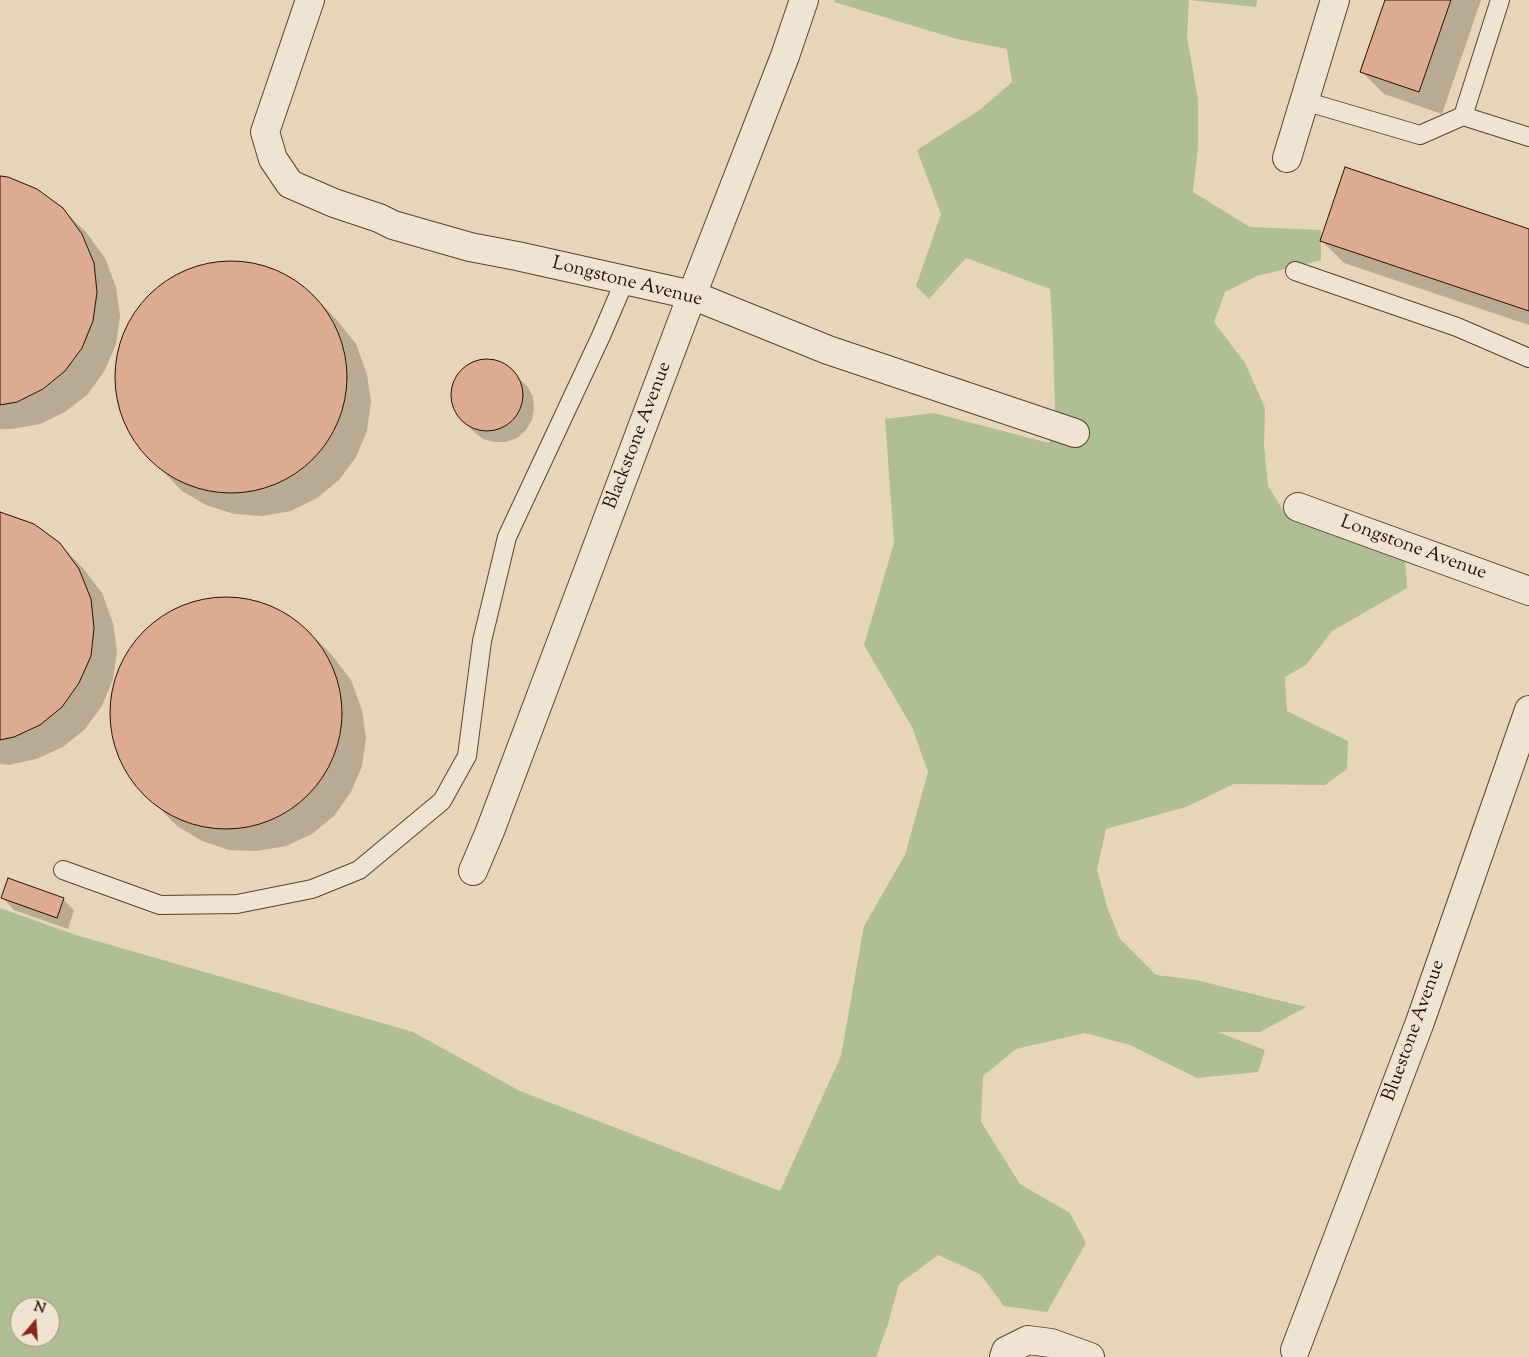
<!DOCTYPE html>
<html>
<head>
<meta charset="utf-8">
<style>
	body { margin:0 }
	#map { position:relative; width:1529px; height:1357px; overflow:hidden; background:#e6d5b8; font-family:"Sorts Mill Goudy",serif }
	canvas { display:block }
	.north { position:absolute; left:10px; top:1297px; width:50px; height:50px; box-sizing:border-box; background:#efe4d1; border:1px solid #a18f7e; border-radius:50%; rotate:18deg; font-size:14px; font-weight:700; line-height:20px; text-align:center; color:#2c0f02 }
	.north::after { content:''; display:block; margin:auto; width:18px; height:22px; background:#8f2418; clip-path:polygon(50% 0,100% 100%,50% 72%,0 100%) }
</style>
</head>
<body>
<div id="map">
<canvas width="1529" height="1357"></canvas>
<div class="north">N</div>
</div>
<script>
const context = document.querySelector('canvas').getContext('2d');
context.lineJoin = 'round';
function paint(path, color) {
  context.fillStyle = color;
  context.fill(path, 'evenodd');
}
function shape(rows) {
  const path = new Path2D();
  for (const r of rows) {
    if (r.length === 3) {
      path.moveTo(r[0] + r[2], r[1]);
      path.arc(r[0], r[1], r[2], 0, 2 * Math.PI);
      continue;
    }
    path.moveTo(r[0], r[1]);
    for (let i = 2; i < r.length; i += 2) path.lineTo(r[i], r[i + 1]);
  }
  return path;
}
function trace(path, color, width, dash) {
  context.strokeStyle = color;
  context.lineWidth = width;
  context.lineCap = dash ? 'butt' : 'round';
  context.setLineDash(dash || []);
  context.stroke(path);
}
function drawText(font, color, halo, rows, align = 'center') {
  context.font = font + ' "Sorts Mill Goudy",serif';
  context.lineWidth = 4;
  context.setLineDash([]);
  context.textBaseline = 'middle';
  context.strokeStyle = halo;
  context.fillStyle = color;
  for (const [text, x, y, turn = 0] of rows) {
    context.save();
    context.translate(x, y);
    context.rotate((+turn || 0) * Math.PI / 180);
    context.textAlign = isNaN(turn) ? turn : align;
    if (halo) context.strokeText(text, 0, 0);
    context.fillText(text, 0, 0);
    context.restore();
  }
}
const green = shape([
	[835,0,1189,0,1187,37,1198,100,1198,148,1193,192,1250,227,1321,230,1321,260,1257,276,1225,292,1214,322,1245,363,1265,408,1264,445,1268,486,1287,516,1405,560,1407,588,1332,631,1306,665,1285,677,1287,711,1348,741,1347,769,1325,785,1234,784,1186,807,1106,829,1097,870,1108,910,1120,939,1156,975,1196,980,1306,1007,1260,1032,1218,1032,1265,1050,1258,1072,1197,1078,1130,1045,1085,1033,1016,1049,983,1076,981,1122,1020,1184,1070,1213,1086,1243,1047,1312,1004,1306,980,1274,938,1255,899,1284,888,1324,876,1357,0,1357,0,908,76,935,413,1032,520,1091,780,1191,841,1056,864,926,905,855,928,772,912,727,864,645,894,543,885,419,934,413,1049,443,1055,414,1053,338,1050,289,966,258,929,299,916,286,941,214,917,150,981,109,1012,82,1007,49,957,39,834,2],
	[20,1307,50,1307,50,1337,20,1337],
	[1189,0,1257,0,1256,7]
]);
const shadow = shape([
	[1386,0,1481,0,1442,114,1384,94,1361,71],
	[0,177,62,209,86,232,105,258,116,287,120,316,116,344,105,370,88,394,65,412,40,424,12,429,0,429],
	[1529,230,1529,325,1344,263,1321,240],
	[226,261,258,265,288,276,313,295,336,319,356,344,367,374,371,402,367,431,356,457,339,480,317,498,291,511,263,516,234,514,206,505,182,491,139,446,124,422,116,391,117,359,125,329,143,302,166,281,195,267],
	[486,360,497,362,507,367,528,387,533,397,534,409,532,420,526,430,517,438,506,442,494,442,483,439,474,432,455,410,452,399,452,388,457,377,464,368,474,363],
	[0,513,59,544,83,568,102,593,113,623,117,651,113,679,102,706,85,729,63,747,36,759,9,765,0,764],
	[222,597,253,600,283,612,308,631,331,654,351,680,362,710,366,738,362,766,351,792,334,816,312,834,286,846,257,851,229,850,202,841,177,826,134,782,119,758,111,727,111,695,120,665,138,638,161,617,190,603],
	[3,898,63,899,74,910,68,929,14,910]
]);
const building = shape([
	[1385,0,1451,0,1419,92,1360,72,1385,0],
	[1345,167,1529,229,1529,311,1320,241,1345,167],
	[0,176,8,177,37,189,63,208,82,234,94,263,97,292,93,321,82,348,65,371,43,389,17,402,0,405,0,176],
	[231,377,116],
	[487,395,36],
	[0,512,34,524,60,543,79,569,91,599,94,628,91,656,79,683,62,707,40,725,14,737,0,740,0,512],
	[226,713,116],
	[8,878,64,898,57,918,1,898,8,878]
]);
const lane = shape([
	[1304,101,1420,135,1463,116,1500,0],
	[1463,116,1529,137],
	[1295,271,1457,327,1529,358],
	[63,870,160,905,237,904,312,889,359,870,442,801,467,756,482,641,507,537,601,336,625,280]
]);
const street = shape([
	[310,0,265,132,273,159,290,184,334,203,379,218,393,225,470,247,517,256,692,295,828,350,1075,433],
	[1287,158,1335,0],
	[1298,507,1529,591],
	[473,871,490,831,692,295,785,56,804,0],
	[1295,1350,1420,1022,1529,710],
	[1004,1357,1006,1351,1028,1340,1051,1343,1090,1357]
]);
const streetNames = [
	["Longstone Avenue",627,283,14],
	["Blackstone Avenue",639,436,-69],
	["Longstone Avenue",1413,549,20],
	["Bluestone Avenue",1415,1031,-70]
];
paint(green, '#afbe94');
paint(shadow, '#0003');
paint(building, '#ddaa92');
trace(building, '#2c0f02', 1);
trace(lane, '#5a4030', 20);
trace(street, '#5a4030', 30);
trace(lane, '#efe4d1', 18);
trace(street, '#efe4d1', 28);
drawText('19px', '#2c0f02', '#efe4d1', streetNames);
</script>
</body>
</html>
